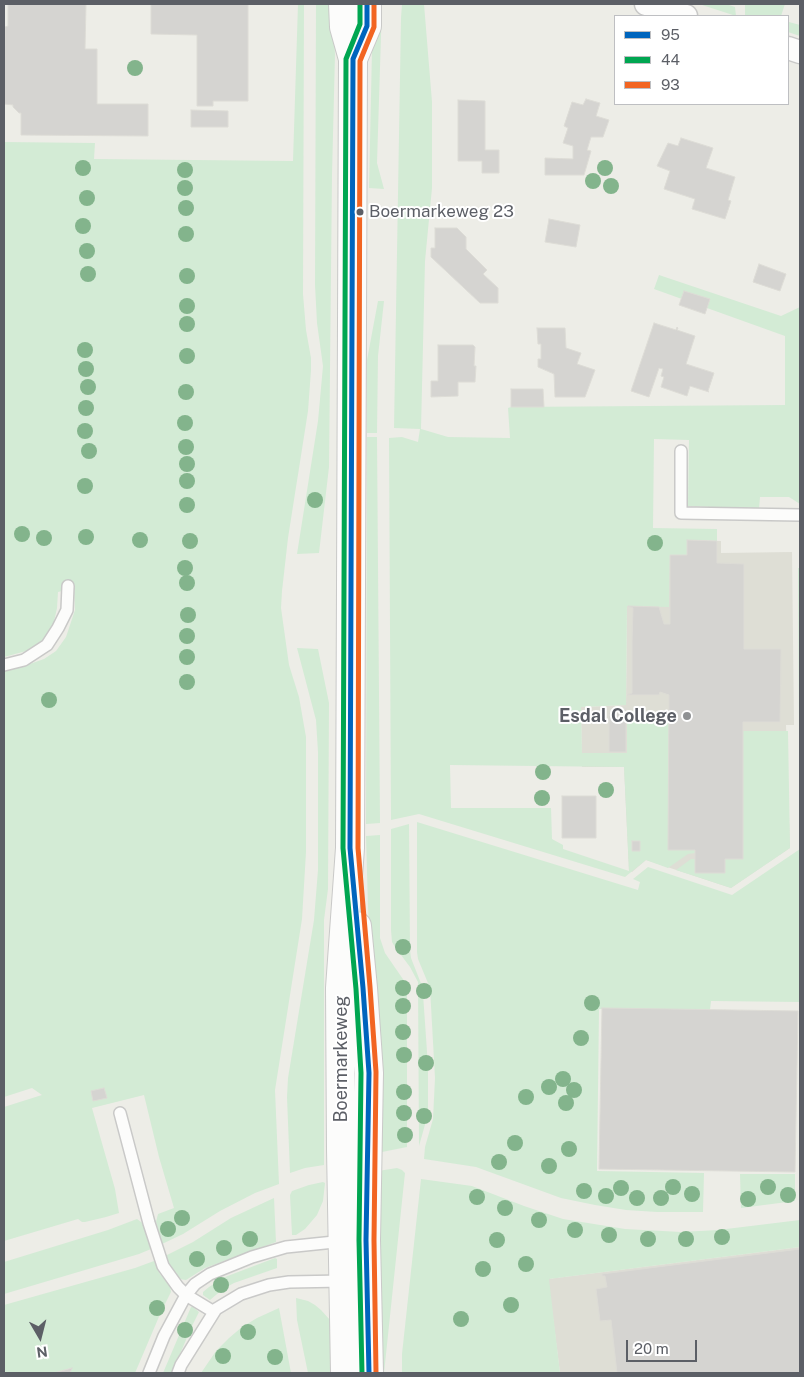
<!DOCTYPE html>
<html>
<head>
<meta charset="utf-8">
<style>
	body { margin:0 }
	#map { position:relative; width:804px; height:1377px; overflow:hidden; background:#edede7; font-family:"Public Sans",sans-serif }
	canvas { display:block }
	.frame { position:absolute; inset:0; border:5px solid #5c5f66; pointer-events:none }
	.legend { position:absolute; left:614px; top:15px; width:175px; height:90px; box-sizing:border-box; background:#fff; border:1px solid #bebfc2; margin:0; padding:6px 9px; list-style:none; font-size:15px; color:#5c5f66 }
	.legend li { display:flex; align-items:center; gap:10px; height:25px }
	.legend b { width:25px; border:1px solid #bebfc2 }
	.north { position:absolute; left:15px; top:1312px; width:50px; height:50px; -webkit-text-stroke:4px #fff; paint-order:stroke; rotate:172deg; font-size:14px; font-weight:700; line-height:20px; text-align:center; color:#5c5f66 }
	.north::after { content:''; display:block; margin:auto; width:18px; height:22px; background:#5c5f66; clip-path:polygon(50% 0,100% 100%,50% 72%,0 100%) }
	.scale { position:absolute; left:626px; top:1340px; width:71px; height:22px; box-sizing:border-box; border:2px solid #5c5f66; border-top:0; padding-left:6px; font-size:15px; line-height:18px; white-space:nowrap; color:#5c5f66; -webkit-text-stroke:4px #fff; paint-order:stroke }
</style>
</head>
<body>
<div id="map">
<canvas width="804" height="1377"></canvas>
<div class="frame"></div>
<ul class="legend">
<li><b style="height:6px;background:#0065bd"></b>95</li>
<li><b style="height:6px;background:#00a651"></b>44</li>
<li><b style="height:6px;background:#f26522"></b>93</li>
</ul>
<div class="north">N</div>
<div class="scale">20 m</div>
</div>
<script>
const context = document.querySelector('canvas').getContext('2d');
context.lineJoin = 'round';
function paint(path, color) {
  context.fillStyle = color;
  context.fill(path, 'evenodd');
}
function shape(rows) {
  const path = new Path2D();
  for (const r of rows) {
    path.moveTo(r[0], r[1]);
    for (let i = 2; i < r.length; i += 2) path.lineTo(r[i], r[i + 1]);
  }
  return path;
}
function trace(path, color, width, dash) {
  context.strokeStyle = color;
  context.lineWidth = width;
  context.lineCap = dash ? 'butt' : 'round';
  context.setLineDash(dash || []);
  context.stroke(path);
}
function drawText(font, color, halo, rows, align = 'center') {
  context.font = font + ' "Public Sans",sans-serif';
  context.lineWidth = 4;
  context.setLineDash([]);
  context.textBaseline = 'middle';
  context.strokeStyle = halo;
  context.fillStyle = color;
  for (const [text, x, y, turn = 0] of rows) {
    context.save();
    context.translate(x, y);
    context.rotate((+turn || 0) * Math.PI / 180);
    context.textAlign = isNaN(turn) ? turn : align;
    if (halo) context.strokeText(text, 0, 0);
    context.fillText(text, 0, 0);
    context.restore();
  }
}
const education = shape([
	[687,540,721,541,721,553,792,552,794,725,786,725,790,848,731,888,646,860,632,872,629,871,624,767,582,767,581,707,626,705,627,605,670,555],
	[800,1247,800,1373,560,1373,548,1279]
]);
const green = shape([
	[298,4,304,4,303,294,306,330,311,358,311,370,308,411,288,538,282,591,281,608,289,665,299,697,306,737,306,852,302,919,275,1090,279,1184,255,1193,220,1211,183,1234,162,1244,156,1222,158,1214,174,1208,159,1157,144,1095,92,1108,115,1189,119,1213,106,1217,85,1222,82,1222,78,1219,4,1241,4,1107,42,1095,32,1088,4,1097,4,669,24,666,44,659,56,651,66,637,75,610,74,588,58,592,57,608,53,626,44,639,30,650,4,657,4,142,95,143,94,159,293,161],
	[316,4,332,4,335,54,332,175,329,467,319,553,297,554,318,421,323,366,317,323,315,285],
	[373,4,382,4,377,163,384,189,369,188],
	[402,4,424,4,432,102,432,188,425,261,421,429,448,437,510,438,508,408,511,407,785,405,785,336,654,289,659,275,781,316,800,307,800,504,789,497,760,497,759,509,688,506,689,440,654,439,653,528,717,529,717,541,687,540,687,555,670,555,669,607,627,606,626,705,581,707,582,753,627,753,627,713,669,713,668,850,695,850,695,853,688,854,668,868,646,860,625,877,419,814,391,820,389,438,402,437,418,442,420,429,394,428,401,18],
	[450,765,624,767,629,871,563,849,563,845,552,839,551,808,451,808],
	[699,4,726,4,735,7,736,16],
	[745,4,785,4,781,16,745,16],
	[789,22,800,25,800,36,788,32],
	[378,301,384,301,378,356,377,433,367,433,367,360],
	[367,437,377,437,380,823,366,824],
	[798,568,800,568,800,820,799,737],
	[297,648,318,649,329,703,328,889,324,920,324,1165,305,1168,290,1173,287,1097,288,1078,314,920,318,870,318,752,316,720],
	[743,731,788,731,790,848,731,888,676,870,691,859,695,859,695,873,725,873,725,859,743,859],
	[417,822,638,890,640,882,633,879,648,867,732,895,800,849,800,1002,711,1001,710,1010,599,1009,597,1171,704,1173,703,1212,657,1212,626,1210,595,1205,561,1198,476,1167,424,1159,425,1147,433,1119,435,1078,430,988,418,959,417,952],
	[409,824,410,950,411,958,422,986,423,994,428,1066,428,1114,419,1146,418,982,410,967,395,947,392,942,391,930,391,829],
	[380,835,380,938,385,953,407,985,407,1147,377,1153,375,1046,368,907,366,836],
	[397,1168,402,1170,405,1173,384,1373,378,1373,378,1171],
	[740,1174,795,1174,795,1201,741,1208],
	[421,1179,472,1186,524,1206,563,1219,625,1229,681,1232,718,1230,800,1220,800,1247,549,1279,560,1373,402,1373,402,1354],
	[323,1182,325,1183,323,1201,317,1215,305,1229,296,1235,292,1235,290,1195,292,1191,309,1185],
	[274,1198,276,1242,205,1268,186,1280,179,1279,170,1269,165,1256,193,1242,231,1218],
	[137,1219,145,1225,151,1249,139,1254,4,1294,4,1262,108,1230],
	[275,1258,277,1259,277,1268,234,1283,223,1289,210,1300,203,1295,203,1292,209,1287,225,1277],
	[154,1261,160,1274,170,1285,171,1292,161,1312,135,1373,70,1373,71,1368,54,1373,4,1373,4,1305,135,1268],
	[296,1298,308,1301,315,1305,321,1310,330,1320,333,1326,340,1373,308,1373,297,1320],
	[191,1307,193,1307,199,1312,191,1328,172,1373,163,1373],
	[279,1308,291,1373,201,1373,216,1351,229,1338,242,1327,257,1318]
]);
const building = shape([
	[8,4,86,4,85,49,97,49,97,104,148,104,148,136,21,135,21,113,19,113,13,107,13,105,4,104,5,27,8,26,8,4],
	[151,4,248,4,248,101,213,101,213,106,197,106,197,35,151,34,151,4],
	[586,99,600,103,596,116,609,120,603,137,591,137,587,150,591,151,584,175,545,175,545,158,573,159,573,146,563,143,568,128,564,126,572,102,583,105,586,99],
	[458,100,485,101,485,150,499,150,499,173,482,173,482,161,458,161,458,100],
	[191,110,228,111,228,127,191,127,191,110],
	[681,138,713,148,706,168,735,177,728,200,731,201,725,219,692,209,695,199,664,189,670,171,657,166,668,143,678,146,681,138],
	[549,219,580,225,576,247,545,242,549,219],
	[435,228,457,228,466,237,466,249,487,270,483,274,498,288,498,303,480,303,431,257,431,248,435,248,435,228],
	[759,264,786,274,780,291,753,282,759,264],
	[684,291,710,299,705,314,679,305,684,291],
	[654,323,676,330,677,327,678,328,677,330,695,336,686,364,714,373,708,391,709,392,690,386,687,396,661,387,664,377,661,376,663,369,659,368,649,397,631,391,654,323],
	[537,328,565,328,566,348,581,353,577,364,595,370,585,397,555,397,554,374,538,367,538,359,541,359,541,344,538,344,537,328],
	[438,345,473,345,475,347,474,366,476,366,475,382,458,382,458,396,431,397,431,381,438,381,438,345],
	[511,389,543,389,544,407,511,407,511,389],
	[687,540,717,541,717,563,744,564,744,649,781,649,780,722,743,722,743,859,725,859,725,873,695,873,695,850,668,850,669,695,660,692,659,695,627,695,632,693,632,642,633,608,628,606,659,607,664,624,670,624,670,555,687,555,687,540],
	[625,708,626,708,626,752,609,752,609,713,625,713,625,708],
	[562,796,596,796,596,838,562,838,562,796],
	[632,841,640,841,640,851,632,851,632,841],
	[602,1008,798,1011,795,1172,599,1169,602,1008],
	[104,1088,107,1098,93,1101,91,1091,104,1088],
	[800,1249,800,1373,617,1373,611,1320,600,1321,596,1289,607,1287,605,1276,602,1276,602,1274,800,1249],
	[72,1368,70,1373,54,1373,72,1368]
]);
const service = shape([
	[681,451,681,513,800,515],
	[4,665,24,660,47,645,58,628,67,610,68,586],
	[120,1113,149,1223,163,1266,178,1287,186,1295,214,1312],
	[149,1373,164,1336,186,1295,195,1284,210,1274,252,1257,286,1247,344,1241],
	[178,1373,181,1365,216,1309,241,1294,269,1285,289,1282,343,1281]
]);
const minor = shape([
	[646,4,686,16],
	[788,48,800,52]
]);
const tertiary = shape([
	[343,4,344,27,353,59,350,848,340,988,341,1149,345,1373],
	[353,59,367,26,367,4],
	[357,926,363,988,369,1073,366,1240,369,1373]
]);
const bus1 = shape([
	[367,4,367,26,353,59,350,848,363,988,369,1073,366,1240,369,1373]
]);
const bus2 = shape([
	[360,4,360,24,346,59,343,848,356,989,361,1073,359,1240,362,1373]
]);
const bus3 = shape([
	[374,4,374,27,360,61,358,848,370,987,376,1072,374,1240,376,1373]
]);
const trees = [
	[135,68],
	[83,168],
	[605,168],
	[185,170],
	[593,181],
	[611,186],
	[185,188],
	[87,198],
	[186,208],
	[83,226],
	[186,234],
	[87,251],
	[88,274],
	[187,276],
	[187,306],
	[187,324],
	[85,350],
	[187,356],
	[86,369],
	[88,387],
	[186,392],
	[86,408],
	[185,423],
	[85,431],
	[186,447],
	[89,451],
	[187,464],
	[187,481],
	[85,486],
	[315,500],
	[187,505],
	[22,534],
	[86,537],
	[44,538],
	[140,540],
	[190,541],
	[655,543],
	[185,568],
	[187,583],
	[188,615],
	[187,636],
	[187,657],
	[187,682],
	[49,700],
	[543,772],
	[606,790],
	[542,798],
	[403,947],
	[403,988],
	[424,991],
	[592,1003],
	[403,1006],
	[403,1032],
	[581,1038],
	[404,1055],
	[426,1063],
	[563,1079],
	[549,1087],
	[574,1090],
	[404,1092],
	[526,1097],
	[566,1103],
	[404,1113],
	[424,1116],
	[405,1135],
	[515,1143],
	[569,1149],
	[499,1162],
	[549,1166],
	[673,1187],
	[768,1187],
	[621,1188],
	[584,1191],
	[692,1194],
	[788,1195],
	[606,1196],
	[477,1197],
	[637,1198],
	[661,1198],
	[748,1199],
	[505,1208],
	[182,1218],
	[539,1220],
	[168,1229],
	[575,1230],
	[609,1235],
	[722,1237],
	[250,1239],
	[648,1239],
	[686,1239],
	[497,1240],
	[224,1248],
	[197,1259],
	[526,1264],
	[483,1269],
	[221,1285],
	[511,1305],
	[157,1308],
	[461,1319],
	[185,1330],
	[248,1332],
	[223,1356],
	[275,1357]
];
const markers = [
	[360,212,4.5,"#5c5f66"],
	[687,716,5,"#8f9193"]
];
const busNames = [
	["Boermarkeweg 23",369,212]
];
const poiNames = [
	["Esdal College",677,716]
];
const streetNames = [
	["Boermarkeweg",341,1059,-90]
];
paint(education, '#deded5');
paint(green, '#d3ebd5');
paint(building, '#d5d4d1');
trace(building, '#dddcd6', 1);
trace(service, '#c9c9c8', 14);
trace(minor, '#c9c9c8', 25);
trace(tertiary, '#c9c9c8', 30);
trace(service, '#fcfcfb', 11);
trace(minor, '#fcfcfb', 22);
trace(tertiary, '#fcfcfb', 28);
trace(bus1, '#0065bd', 5);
trace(bus2, '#00a651', 5);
trace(bus3, '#f26522', 5);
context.fillStyle = '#83b48c';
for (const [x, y] of trees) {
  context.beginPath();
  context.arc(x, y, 8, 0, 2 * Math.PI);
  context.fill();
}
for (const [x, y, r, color] of markers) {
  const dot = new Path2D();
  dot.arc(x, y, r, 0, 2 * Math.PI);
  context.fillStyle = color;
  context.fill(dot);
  trace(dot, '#fff', 2);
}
drawText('17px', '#5c5f66', '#fff', busNames, 'left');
drawText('bold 18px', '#5c5f66', '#fff', poiNames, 'right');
drawText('18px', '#5c5f66', '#fff', streetNames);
</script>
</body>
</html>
